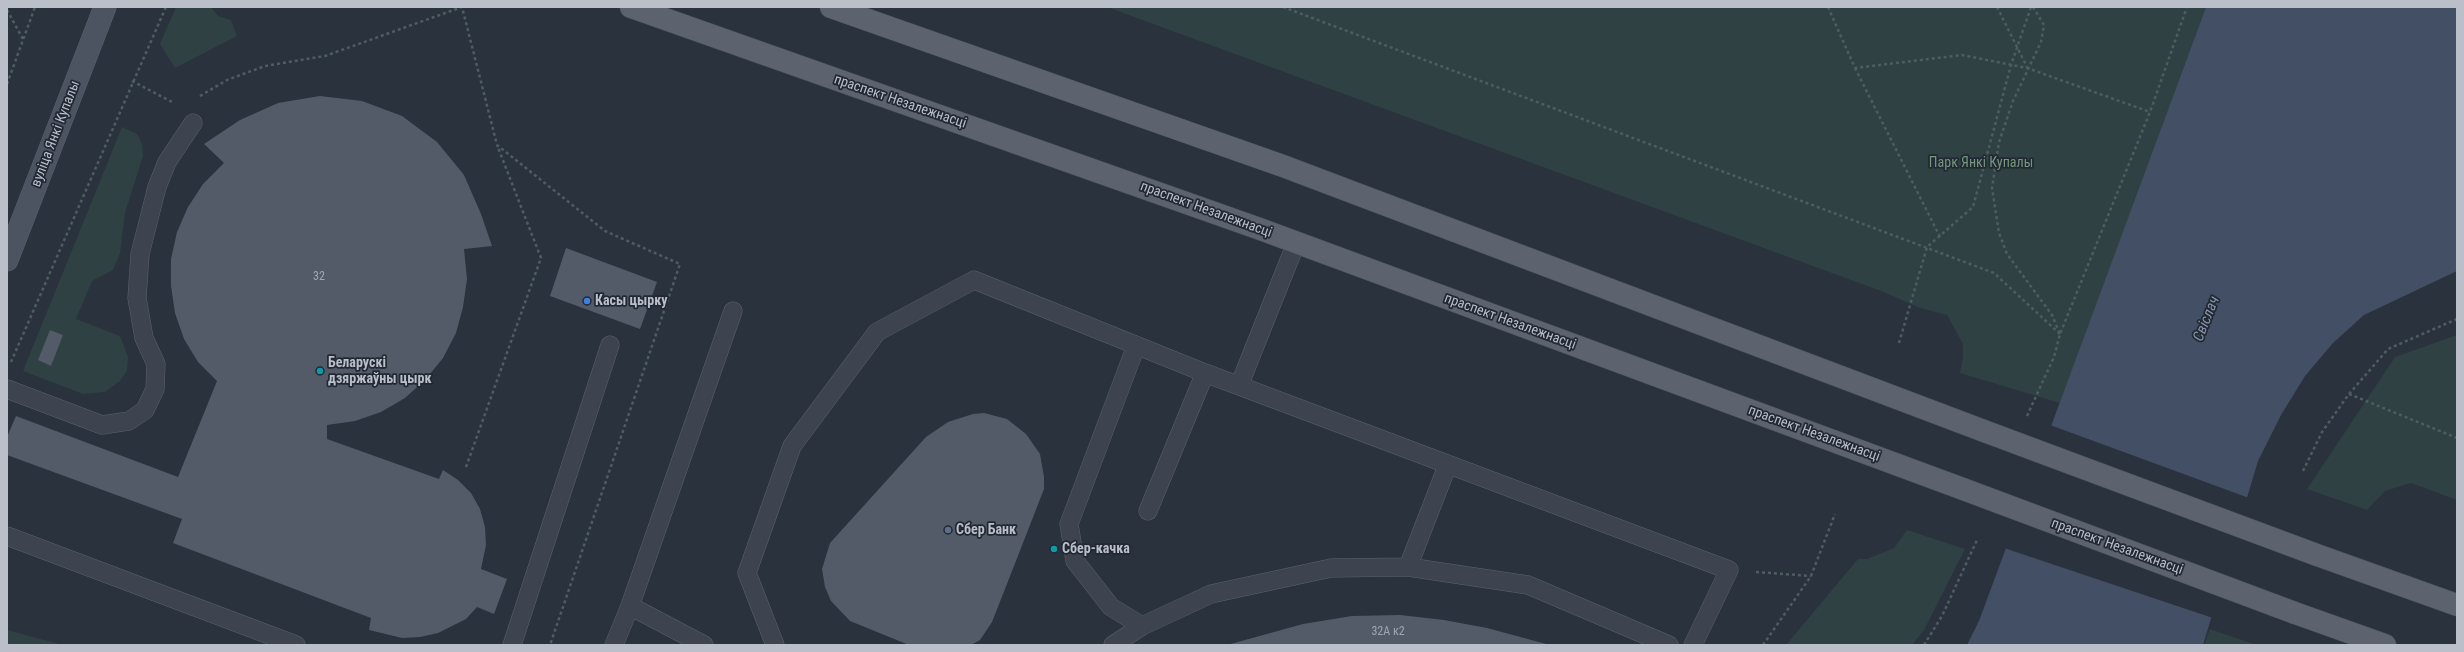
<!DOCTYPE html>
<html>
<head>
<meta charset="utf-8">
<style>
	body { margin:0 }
	#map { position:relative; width:2464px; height:652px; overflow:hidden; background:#2a323e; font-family:"Roboto Condensed",sans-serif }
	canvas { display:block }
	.frame { position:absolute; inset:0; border:8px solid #babfc9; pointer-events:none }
</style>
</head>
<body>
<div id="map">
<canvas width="2464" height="652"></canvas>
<div class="frame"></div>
</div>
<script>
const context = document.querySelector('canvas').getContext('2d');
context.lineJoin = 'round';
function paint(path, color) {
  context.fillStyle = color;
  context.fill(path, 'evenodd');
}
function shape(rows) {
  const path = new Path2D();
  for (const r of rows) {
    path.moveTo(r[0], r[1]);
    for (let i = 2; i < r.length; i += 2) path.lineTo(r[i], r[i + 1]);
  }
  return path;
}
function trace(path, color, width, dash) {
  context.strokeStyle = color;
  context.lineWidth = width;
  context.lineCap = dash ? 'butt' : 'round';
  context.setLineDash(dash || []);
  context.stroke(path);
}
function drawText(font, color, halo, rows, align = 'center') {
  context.font = font + ' "Roboto Condensed",sans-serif';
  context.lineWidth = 3.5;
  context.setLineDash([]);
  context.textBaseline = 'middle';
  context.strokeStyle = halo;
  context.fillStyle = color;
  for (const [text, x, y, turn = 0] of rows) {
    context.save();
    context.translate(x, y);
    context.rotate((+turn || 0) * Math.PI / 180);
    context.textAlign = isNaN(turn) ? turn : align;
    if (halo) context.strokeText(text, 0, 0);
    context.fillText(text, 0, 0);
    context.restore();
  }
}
const green = shape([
	[176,7,211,7,218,16,231,20,237,36,175,68,160,44],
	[1107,7,2206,7,2060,403,1960,373,1963,357,1963,344,1947,315,1920,308,1881,291],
	[122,127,137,134,142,144,143,156,125,213,120,253,113,270,92,281,76,319,120,336,128,357,127,371,120,381,105,392,83,394,23,371],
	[2457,335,2457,500,2411,483,2385,491,2367,510,2307,489,2395,357],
	[1907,530,1965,549,1924,630,1912,645,1786,645,1858,559,1867,559,1894,548],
	[2210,629,2256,645,2204,645],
	[7,630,63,645,7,645]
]);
const water = shape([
	[2206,7,2457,7,2457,271,2364,315,2333,343,2305,376,2281,415,2258,461,2203,645,1967,645,1979,621]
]);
const pier = shape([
	[2050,425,2249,498,2213,618,2004,548]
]);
const building = shape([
	[320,96,362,101,402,116,437,142,464,175,481,214,492,246,464,249,467,279,463,307,456,333,443,358,426,379,405,398,381,412,355,421,327,425,327,439,439,479,443,470,458,480,471,493,480,509,485,527,486,545,481,569,507,579,494,614,477,607,466,619,438,633,420,637,402,638,369,630,371,618,173,543,182,519,7,455,7,437,16,416,178,477,217,381,198,362,184,339,175,313,171,286,171,259,177,232,188,207,203,184,224,163,204,144,240,120,278,103],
	[566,248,657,282,640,329,550,296],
	[50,330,63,335,51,366,38,360],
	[984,413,1007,419,1026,434,1040,454,1044,477,1044,489,1014,566,992,622,980,640,971,645,909,645,850,621,831,601,825,587,822,569,830,543,926,437,948,422,973,414],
	[1400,615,1444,620,1487,628,1550,645,1227,645,1303,624,1352,616]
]);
const path = shape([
	[1283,7,1994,273,2060,334],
	[1828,7,1855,68,1962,55,2027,68,2150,112],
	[1997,7,2027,67],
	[2033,7,2044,25,2041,42,2013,101,1999,142,1992,188,1999,233,2007,254,2052,315,2059,332],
	[7,10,24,41],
	[1855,68,1940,237],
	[132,81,174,103],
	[7,84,35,7],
	[200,96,227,80,265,66,325,56,462,7,497,145,605,231,680,264,550,645],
	[1899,343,1927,247,1973,207,2011,65,2031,7],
	[11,362,166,7],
	[2349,394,2457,438],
	[2027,416,2054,357,2060,334,2150,112,2187,7],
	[466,467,541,258,497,145],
	[2303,471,2322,432,2349,394,2388,349,2457,319],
	[1756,572,1811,576],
	[1763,645,1811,576,1835,514],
	[1924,645,1942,616,1977,540]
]);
const lane = shape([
	[1136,346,1069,524,1075,561,1111,607,1142,626,1211,594,1331,568,1408,567,1528,585,1669,645],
	[1239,386,1296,243],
	[7,389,102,425,129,421,145,410,155,389,156,364,144,338,137,298,140,254,157,187,167,162,193,123],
	[1148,511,1205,373],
	[7,536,296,645],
	[1408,567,1448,464],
	[630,606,704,645],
	[512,645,610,345],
	[614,645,630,606,733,311],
	[775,645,747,573,792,446,877,332,974,280,1205,373,1729,570,1693,645],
	[1113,645,1142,626]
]);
const secondary = shape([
	[7,260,105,7]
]);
const primary = shape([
	[631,7,1260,229,1963,489],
	[831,7,1283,166,1984,431],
	[2317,555,2457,605],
	[2295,613,2385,645]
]);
const primaryBridge = shape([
	[1984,431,2317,555],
	[1963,489,2295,613]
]);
const markers = [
	[587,301,4,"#3f7fe0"],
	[320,371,4,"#0f9aa8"],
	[948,530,4,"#5c6f8a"],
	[1054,549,4,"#0f9aa8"]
];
const numberNames = [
	["32",319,277],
	["32А к2",1388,632]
];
const streetNames = [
	["праспект Незалежнасці",900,102,19],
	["вуліца Янкі Купалы",56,134,-69],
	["праспект Незалежнасці",1206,210,20],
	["праспект Незалежнасці",1510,322,20],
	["праспект Незалежнасці",1814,434,20],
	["праспект Незалежнасці",2117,547,20]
];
const parkNames = [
	["Парк Янкі Купалы",1981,163]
];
const poiNames = [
	["Касы цырку",595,301],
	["Беларускі",328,363],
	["дзяржаўны цырк",328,379],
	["Сбер Банк",956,530],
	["Сбер-качка",1062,549]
];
const waterNames = [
	["Свіслач",2207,319,-68]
];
paint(green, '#2f4142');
paint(water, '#424f65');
paint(pier, '#2a323e');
paint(building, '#535b69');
trace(lane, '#5b626c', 19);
trace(secondary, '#5b626c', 23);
trace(primary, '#474d58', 23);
trace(path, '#4e5e60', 2.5, [3, 3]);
trace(lane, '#3d444f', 18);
trace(secondary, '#4c5361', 22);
trace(primary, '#5c636e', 22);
trace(primaryBridge, '#474d58', 23, []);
trace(primaryBridge, '#5c636e', 22);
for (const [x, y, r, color] of markers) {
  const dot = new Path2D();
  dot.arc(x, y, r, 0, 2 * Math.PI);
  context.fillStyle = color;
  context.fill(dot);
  trace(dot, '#222934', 1.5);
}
drawText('12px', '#a0a6b1', null, numberNames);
drawText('14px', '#babfc9', '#222934', streetNames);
drawText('14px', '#74977d', '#222934', parkNames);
drawText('bold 14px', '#babfc9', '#222934', poiNames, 'left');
drawText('italic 15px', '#8695ac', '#222934', waterNames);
</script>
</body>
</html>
